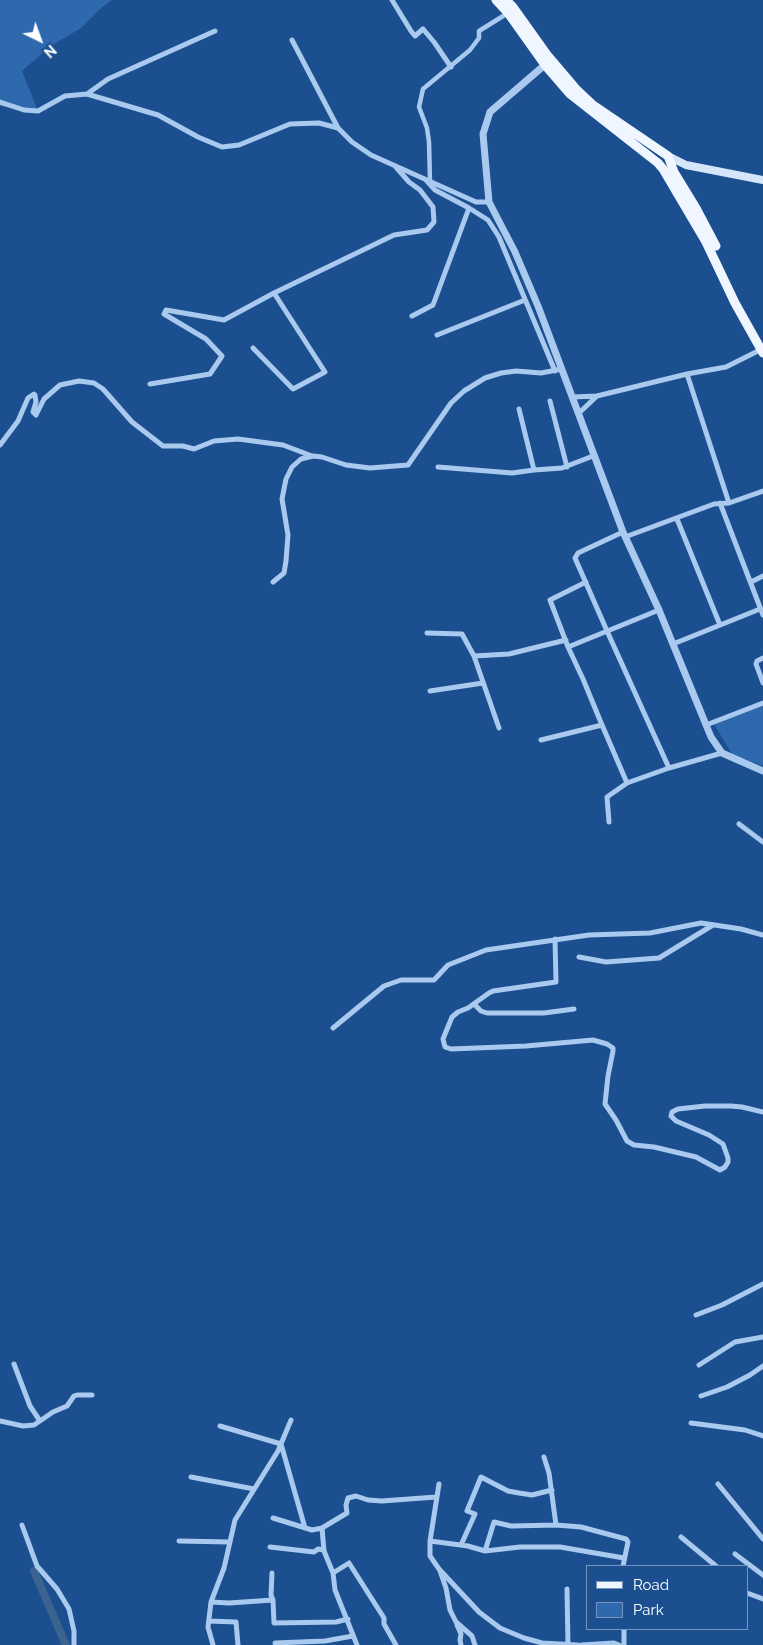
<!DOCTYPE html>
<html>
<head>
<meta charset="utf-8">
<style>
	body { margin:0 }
	#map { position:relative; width:763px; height:1645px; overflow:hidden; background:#1b4f8f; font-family:Raleway,sans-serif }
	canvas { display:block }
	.legend { position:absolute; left:586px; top:1565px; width:162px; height:65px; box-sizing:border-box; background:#1b4f8f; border:1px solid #7695bc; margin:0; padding:6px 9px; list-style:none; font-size:15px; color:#fff }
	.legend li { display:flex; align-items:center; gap:10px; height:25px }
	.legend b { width:25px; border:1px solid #7695bc }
	.north { position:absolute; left:15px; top:15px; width:50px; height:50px; -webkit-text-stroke:4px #1b4f8f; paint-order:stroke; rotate:138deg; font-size:14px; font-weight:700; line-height:20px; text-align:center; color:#fff }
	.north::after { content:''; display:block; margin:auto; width:18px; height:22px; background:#fff; clip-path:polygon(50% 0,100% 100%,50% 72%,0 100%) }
</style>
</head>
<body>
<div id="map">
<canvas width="763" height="1645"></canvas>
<ul class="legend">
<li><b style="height:6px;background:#f0f6ff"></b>Road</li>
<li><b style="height:14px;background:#2e69ad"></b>Park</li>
</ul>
<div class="north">N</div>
</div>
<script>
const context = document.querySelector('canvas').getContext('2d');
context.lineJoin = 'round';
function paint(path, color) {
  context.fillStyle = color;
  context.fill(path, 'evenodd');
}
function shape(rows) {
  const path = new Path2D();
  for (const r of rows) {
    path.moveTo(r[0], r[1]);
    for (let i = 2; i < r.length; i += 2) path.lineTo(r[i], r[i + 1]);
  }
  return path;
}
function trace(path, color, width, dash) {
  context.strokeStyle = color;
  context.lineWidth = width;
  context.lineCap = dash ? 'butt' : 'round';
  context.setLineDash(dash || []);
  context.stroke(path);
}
const green = shape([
	[0,0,112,0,101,8,81,28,51,46,22,71,38,111,0,106],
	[763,706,763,766,732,754,714,724]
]);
const canal = shape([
	[34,1571,66,1645]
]);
const pedestrian = shape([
	[430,181,429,142,427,128,419,107,423,89,470,50,479,38,479,31,508,13]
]);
const minor = shape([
	[392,0,411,31,415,36,423,29,434,42,451,67],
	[292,40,338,128,352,142,371,155,476,202,489,202],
	[87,94,108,79,215,31],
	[0,102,24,110,38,111,65,96,87,94,158,115,198,137,222,147,239,145,290,124,319,123,338,128],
	[426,180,435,190,469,208,488,220,499,237,555,371],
	[412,316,433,305,469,208],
	[437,335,525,300],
	[253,348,293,389,325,372,274,293],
	[687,374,729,503],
	[150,384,210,374,222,356,206,339,164,314,166,310,224,320,274,293,394,235,427,230,434,222,433,207,420,190,409,182,395,166],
	[573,397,597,396,687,374,726,367,762,349],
	[550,401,567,467],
	[519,409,534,470],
	[578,414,597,396],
	[0,445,18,421,28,398,34,394,35,395,36,402,33,412,36,415,44,399,60,385,79,381,94,383,103,389,132,422,163,446,183,446,194,449,214,441,238,439,283,445,312,456],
	[438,467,512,473,534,470,562,468,593,456],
	[720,503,763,615],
	[677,519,720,625],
	[623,532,578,553,575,558,607,631,669,768],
	[625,537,714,504,729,503,763,491],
	[273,582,284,573,286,561,288,535,282,499,286,479,292,467,301,459,313,456,322,457,346,465,370,468,408,465,451,403,464,391,485,378,501,373,516,371,541,373,562,369],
	[586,582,550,600,568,647,583,679,602,725,627,783],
	[751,582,763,576],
	[427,633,462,634,474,656,499,728],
	[673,644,760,609],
	[568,647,659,610],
	[474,656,509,654,566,640],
	[763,658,757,661,756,664,763,683],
	[430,691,483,683],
	[706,725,763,703],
	[541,740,602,725],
	[609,822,607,797,627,783,669,768,722,753],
	[739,824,763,842],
	[555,939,556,982,493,991,489,993,468,1008,458,1012,452,1017,443,1039,445,1047,451,1049,526,1046,593,1040,607,1044,613,1048,613,1051,608,1076,605,1104,616,1120,627,1141,634,1145,654,1147,696,1157,720,1170,725,1167,728,1162,728,1158,723,1144,709,1135,676,1121,671,1116,672,1112,678,1109,705,1106,731,1106,742,1107,763,1112],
	[579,957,606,962,659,958,713,925],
	[474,1004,481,1011,487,1013,544,1013,574,1009],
	[333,1028,384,986,401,980,434,980,448,965,486,950,589,935,650,933,701,923,741,929,763,935],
	[696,1315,722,1305,763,1284],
	[14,1364,30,1406,40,1421],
	[699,1365,735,1342,763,1337],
	[701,1396,727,1387,750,1375,763,1366],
	[0,1421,23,1426,34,1425,53,1412,67,1406,74,1396,77,1395,92,1395],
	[691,1423,745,1430,763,1436],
	[220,1426,281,1444,305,1528],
	[544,1457,549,1473,556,1525],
	[191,1477,254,1489],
	[439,1484,430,1541,430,1556,439,1569,479,1612,500,1628,524,1638,542,1643,578,1645],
	[718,1484,763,1539],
	[273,1518,312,1530,322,1528,347,1513,346,1505,348,1498,356,1496,368,1500,382,1501,436,1497],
	[22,1525,37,1566,57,1589,69,1609,74,1631,74,1645],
	[322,1528,324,1551,333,1573,335,1590,357,1645],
	[681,1537,716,1566],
	[179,1541,229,1542],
	[430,1541,468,1546,485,1551,520,1547,560,1547,624,1558],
	[461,1545,475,1514,467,1511,481,1477,508,1491,519,1493,532,1495,552,1490],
	[270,1547,314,1552,318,1549,324,1550],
	[485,1551,494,1522,511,1526,556,1525,581,1527,626,1539,628,1542,623,1566],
	[735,1554,763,1575],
	[440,1571,446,1588,450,1610,456,1622,472,1636,475,1645],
	[272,1573,271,1595,273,1600,274,1623,336,1622,348,1619],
	[333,1573,349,1563,384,1618,384,1624,396,1645],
	[567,1589,568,1645],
	[747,1593,763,1599],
	[211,1602,229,1603,273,1600],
	[209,1621,236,1622,238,1645],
	[457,1625,461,1634,460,1640,461,1645],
	[624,1629,624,1645],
	[275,1643,325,1641,353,1636],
	[213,1645,208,1627,211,1602,224,1568,235,1520,278,1451,291,1420],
	[581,1645,614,1643,619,1645]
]);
const tertiary = shape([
	[547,63,490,112,483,134,489,202,515,252,538,306,623,532,659,610,711,737,722,753,763,771]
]);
const secondary = shape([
	[668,156,686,165,763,180]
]);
const primary = shape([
	[496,0,508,13,545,65,570,94,658,163,663,169,706,242,735,303,763,353],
	[506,0,513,7,548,56,576,89,593,105,668,156,674,172,696,208,716,246]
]);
paint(green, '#2e69ad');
trace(canal, '#3c6290', 8);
trace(pedestrian, '#a9c9ee', 4.5);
trace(minor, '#a9c9ee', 5);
trace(tertiary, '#a9c9ee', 7);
trace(secondary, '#d6e6fa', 8);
trace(primary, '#f0f6ff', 9);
</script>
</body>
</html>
